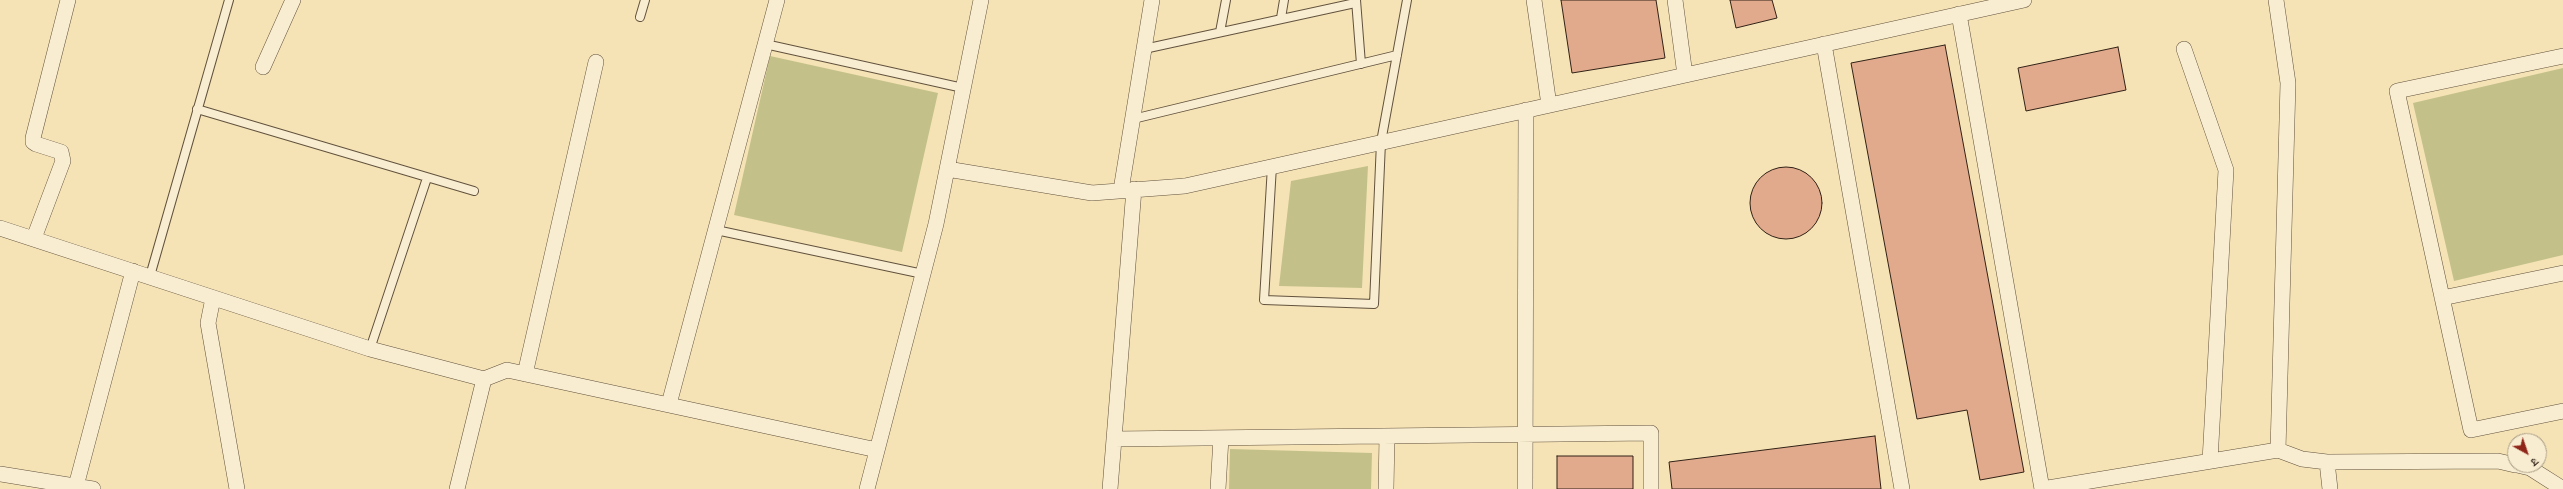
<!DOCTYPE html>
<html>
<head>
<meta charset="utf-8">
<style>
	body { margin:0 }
	#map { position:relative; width:2563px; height:489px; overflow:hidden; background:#f5e3b6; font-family:"IM FELL Great Primer","Noto Serif Devanagari",serif }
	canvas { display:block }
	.north { position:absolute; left:2507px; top:433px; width:40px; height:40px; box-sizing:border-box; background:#f8edd0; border:1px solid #a89b85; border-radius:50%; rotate:140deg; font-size:11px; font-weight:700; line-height:16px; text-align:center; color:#312115 }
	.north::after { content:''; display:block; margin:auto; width:14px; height:18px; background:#8f2418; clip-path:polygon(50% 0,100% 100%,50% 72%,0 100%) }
</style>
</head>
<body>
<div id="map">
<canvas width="2563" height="489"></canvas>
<div class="north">उ</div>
</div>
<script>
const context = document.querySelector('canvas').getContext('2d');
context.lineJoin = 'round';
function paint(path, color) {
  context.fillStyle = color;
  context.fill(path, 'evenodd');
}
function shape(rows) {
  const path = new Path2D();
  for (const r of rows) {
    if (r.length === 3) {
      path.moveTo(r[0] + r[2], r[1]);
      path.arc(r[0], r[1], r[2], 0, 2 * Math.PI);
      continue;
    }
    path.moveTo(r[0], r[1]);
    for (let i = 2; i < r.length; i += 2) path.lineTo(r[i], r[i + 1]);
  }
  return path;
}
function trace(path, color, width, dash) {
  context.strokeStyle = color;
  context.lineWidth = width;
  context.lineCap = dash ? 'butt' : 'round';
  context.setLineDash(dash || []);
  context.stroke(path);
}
const green = shape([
	[770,56,938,93,902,252,734,215],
	[2563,68,2563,255,2454,281,2413,103],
	[1368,166,1362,288,1279,286,1291,181],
	[1230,449,1372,453,1371,489,1229,489]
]);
const building = shape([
	[1561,0,1656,0,1665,58,1572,73,1561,0],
	[1730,0,1772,0,1777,18,1736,28,1730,0],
	[1945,45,2024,472,1980,480,1967,410,1917,419,1851,63,1945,45],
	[2118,47,2126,90,2026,111,2018,68,2118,47],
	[1786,203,36],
	[1875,436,1881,489,1672,489,1669,462,1875,436],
	[1557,456,1633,456,1633,489,1557,489,1557,456]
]);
const lane = shape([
	[1356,0,1361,64],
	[640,17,645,0],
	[1281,18,1284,0],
	[1220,32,1226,0],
	[765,44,963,88],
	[1144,49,1355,3],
	[197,109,474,191],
	[1133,119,1397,55],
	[1272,166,1264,300,1374,304,1381,142,1407,0],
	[716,230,923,274],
	[150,276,229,0],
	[370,349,427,178]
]);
const street = shape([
	[1534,0,1549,105],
	[1675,0,1685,75],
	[2276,0,2288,83,2278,450],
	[1959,14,2042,489,2278,450,2302,459,2327,462,2498,461,2515,465],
	[1824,44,1902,489],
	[2184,49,2226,170,2210,461],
	[2563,56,2397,91,2471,430,2563,411],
	[263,67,293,0],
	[947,169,1092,193,1185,186,2024,0],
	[1121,190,1152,0],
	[0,228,370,349,484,379,507,370,877,450],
	[34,238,63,161,61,152,36,144,33,142,33,138,68,0],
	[213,298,208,323,237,489],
	[2442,298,2563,273],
	[525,374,596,62],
	[669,404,777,0],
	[1114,439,1651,433,1651,489],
	[2327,462,2330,489],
	[2517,465,2530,468,2563,489],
	[0,474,93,489],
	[76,486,133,271],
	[457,489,484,379],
	[867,489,936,224,981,0],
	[1110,489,1134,189],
	[1218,489,1221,438],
	[1386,489,1387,436],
	[1525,489,1526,110]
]);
paint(green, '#c3c189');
paint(building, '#e1aa8d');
trace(building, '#312115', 1);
trace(lane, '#62523d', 10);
trace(street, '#62523d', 16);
trace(lane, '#f8edd0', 8);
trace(street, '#f8edd0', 15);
</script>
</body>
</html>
